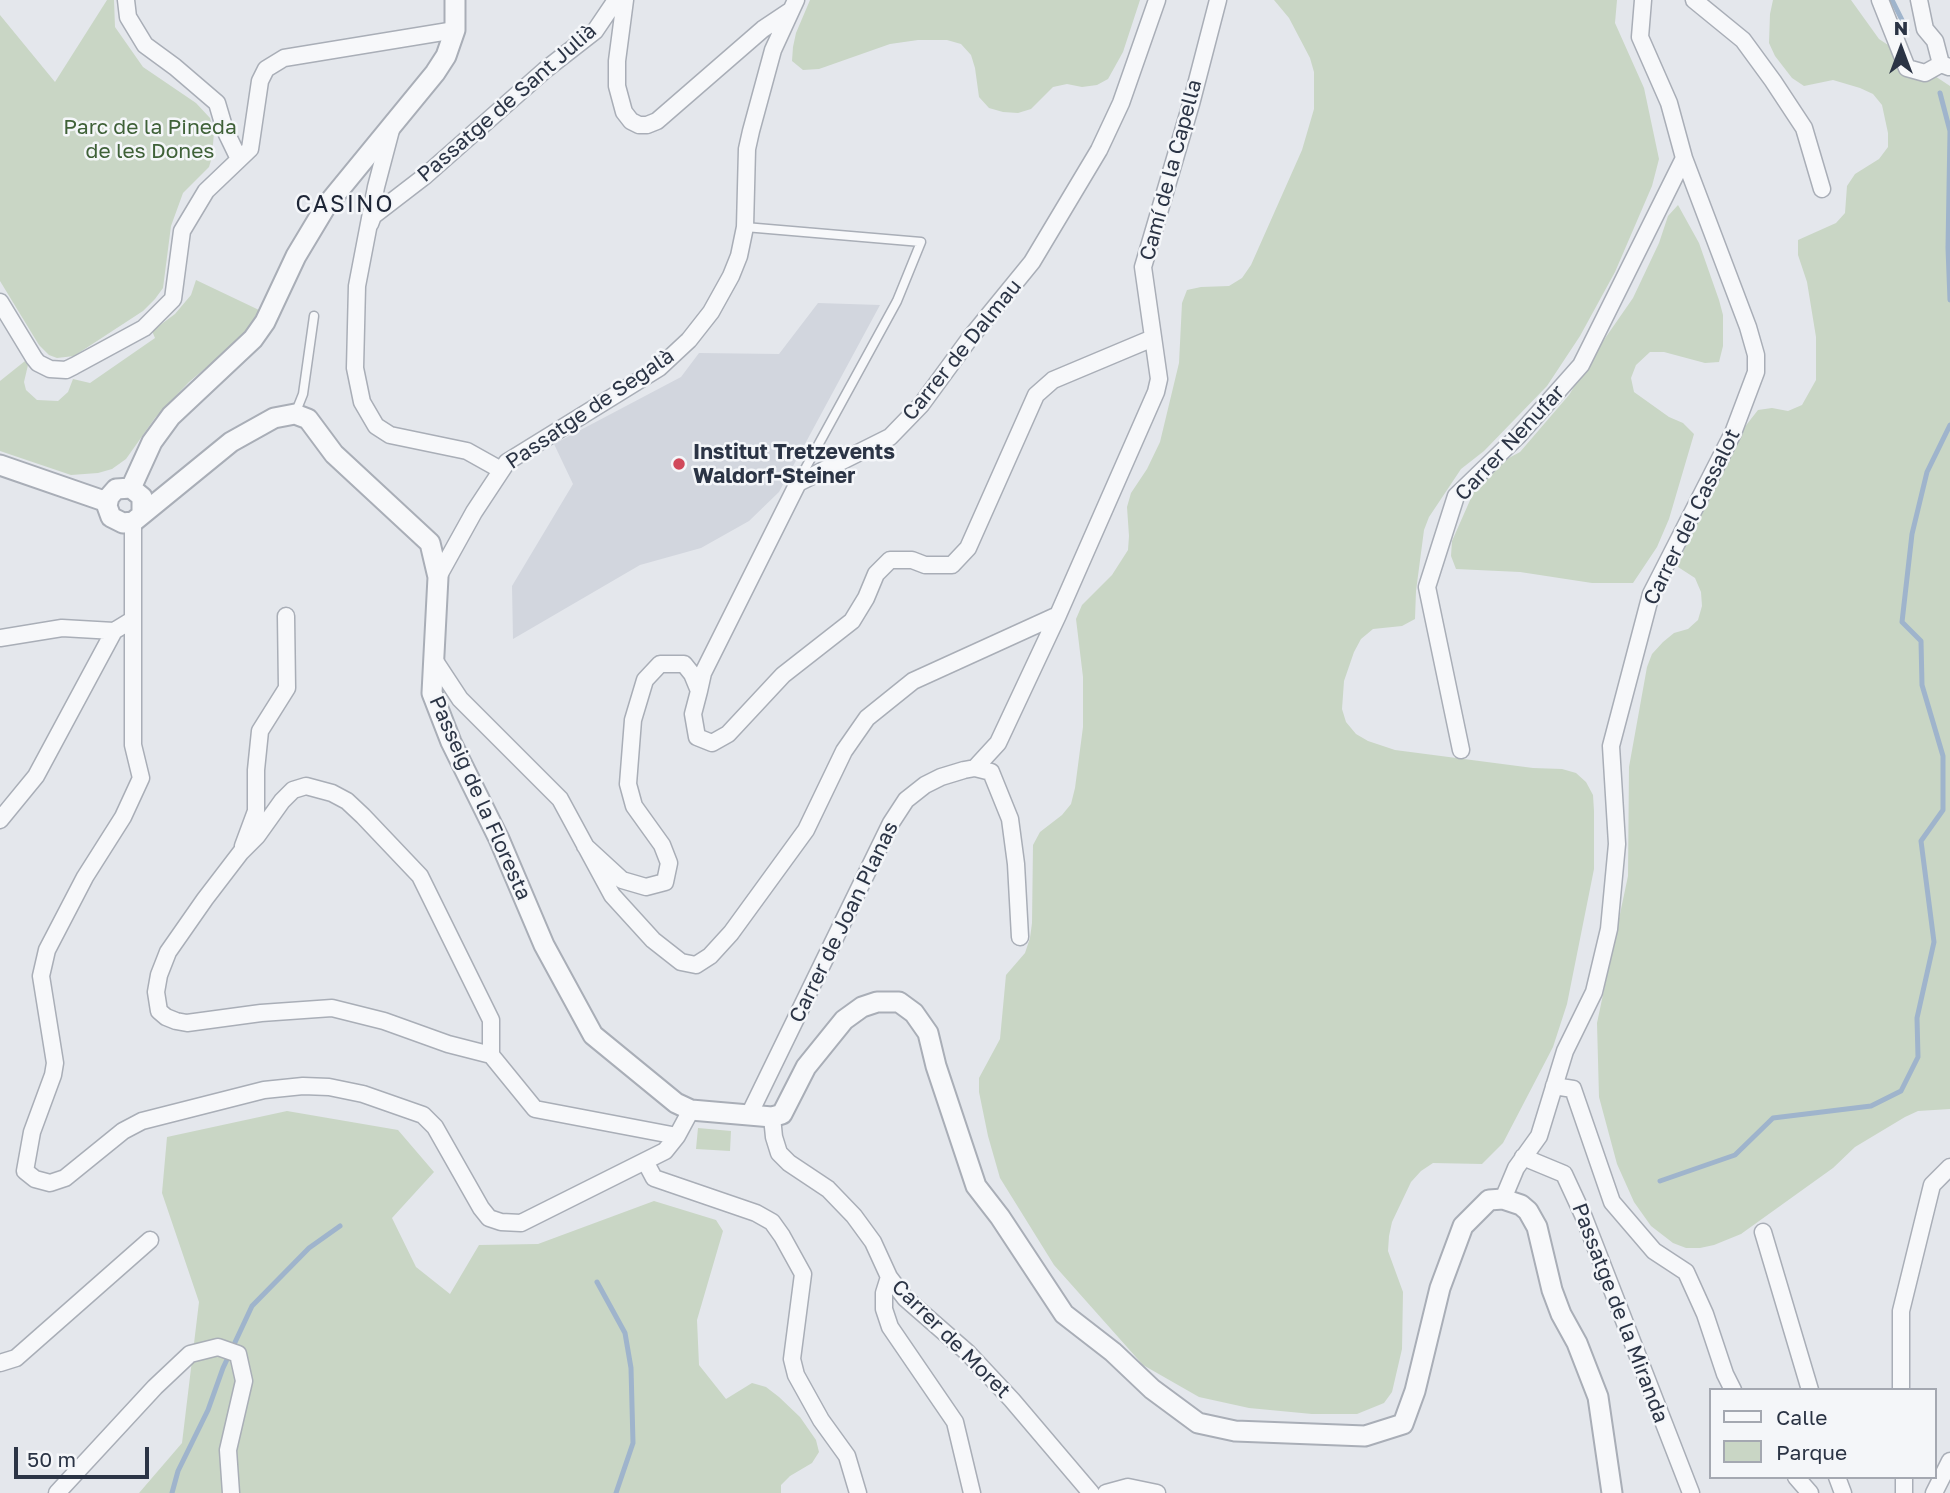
<!DOCTYPE html>
<html>
<head>
<meta charset="utf-8">
<style>
	body { margin:0 }
	#map { position:relative; width:1950px; height:1493px; overflow:hidden; background:#e4e7ec; font-family:"Golos Text",sans-serif }
	canvas { display:block }
	.legend { position:absolute; left:1709px; top:1388px; width:228px; height:91px; box-sizing:border-box; background:#f4f6f9; border:2px solid #a4a8b1; margin:0; padding:9px 12px; list-style:none; font-size:21px; color:#2b3445 }
	.legend li { display:flex; align-items:center; gap:14px; height:35px }
	.legend b { width:35px; border:2px solid #a4a8b1 }
	.north { position:absolute; left:1866px; top:14px; width:70px; height:70px; -webkit-text-stroke:5px #f4f6f9; paint-order:stroke; rotate:0deg; font-size:19px; font-weight:700; line-height:28px; text-align:center; color:#2b3445 }
	.north::after { content:''; display:block; margin:auto; width:24px; height:32px; background:#2b3445; clip-path:polygon(50% 0,100% 100%,50% 72%,0 100%) }
	.scale { position:absolute; left:14px; top:1447px; width:135px; height:32px; box-sizing:border-box; border:4px solid #2b3445; border-top:0; padding-left:9px; font-size:21px; line-height:24px; white-space:nowrap; color:#2b3445; -webkit-text-stroke:5px #f4f6f9; paint-order:stroke }
</style>
</head>
<body>
<div id="map">
<canvas width="1950" height="1493"></canvas>
<ul class="legend">
<li><b style="height:9px;background:#f7f8fa"></b>Calle</li>
<li><b style="height:19px;background:#c9d6c5"></b>Parque</li>
</ul>
<div class="north">N</div>
<div class="scale">50 m</div>
</div>
<script>
const context = document.querySelector('canvas').getContext('2d');
context.lineJoin = 'round';
function paint(path, color) {
  context.fillStyle = color;
  context.fill(path, 'evenodd');
}
function shape(rows) {
  const path = new Path2D();
  for (const r of rows) {
    path.moveTo(r[0], r[1]);
    for (let i = 2; i < r.length; i += 2) path.lineTo(r[i], r[i + 1]);
  }
  return path;
}
function trace(path, color, width, dash) {
  context.strokeStyle = color;
  context.lineWidth = width;
  context.lineCap = dash ? 'butt' : 'round';
  context.setLineDash(dash || []);
  context.stroke(path);
}
function drawText(font, color, halo, rows, align = 'center') {
  context.font = font + ' "Golos Text",sans-serif';
  context.lineWidth = 5;
  context.setLineDash([]);
  context.textBaseline = 'middle';
  context.strokeStyle = halo;
  context.fillStyle = color;
  for (const [text, x, y, turn = 0] of rows) {
    context.save();
    context.translate(x, y);
    context.rotate((+turn || 0) * Math.PI / 180);
    context.textAlign = isNaN(turn) ? turn : align;
    if (halo) context.strokeText(text, 0, 0);
    context.fillText(text, 0, 0);
    context.restore();
  }
}
const built = shape([
	[818,303,880,305,779,492,749,521,701,548,640,565,513,639,512,586,573,484,554,444,681,377,699,353,779,354]
]);
const green = shape([
	[107,0,114,0,115,27,143,67,196,103,210,118,214,132,212,157,209,167,183,193,171,226,163,288,155,299,143,311,74,356,57,358,49,355,39,345,0,281,0,15,55,82],
	[810,0,1140,0,1123,52,1108,79,1097,85,1082,87,1067,84,1053,87,1031,109,1018,113,1003,112,989,108,979,97,975,68,971,55,961,44,947,40,918,40,890,44,819,69,803,70,792,61,793,47,796,33],
	[1274,0,1617,0,1615,23,1644,88,1659,159,1652,186,1615,272,1580,336,1547,386,1484,451,1461,469,1429,517,1424,530,1416,591,1415,619,1402,626,1373,629,1361,639,1354,652,1344,681,1342,709,1346,722,1356,734,1368,741,1395,750,1533,768,1562,769,1576,773,1586,782,1593,795,1594,811,1594,869,1567,1004,1553,1047,1503,1143,1482,1164,1433,1163,1421,1171,1411,1182,1392,1222,1389,1236,1388,1251,1403,1292,1402,1349,1392,1392,1384,1403,1357,1414,1312,1414,1249,1408,1199,1397,1143,1365,1054,1265,1000,1178,988,1136,979,1092,979,1078,1000,1039,1006,975,1025,953,1030,938,1032,923,1033,845,1040,832,1062,815,1071,804,1075,788,1083,727,1083,677,1076,619,1082,605,1112,575,1128,550,1129,536,1127,507,1131,493,1147,469,1160,442,1179,363,1182,303,1187,290,1201,287,1229,286,1242,278,1251,265,1302,150,1314,109,1314,72,1310,58,1289,18],
	[1773,0,1851,0,1879,39,1950,86,1950,1109,1918,1111,1905,1117,1855,1147,1833,1168,1741,1234,1714,1245,1700,1248,1686,1248,1673,1243,1651,1226,1634,1202,1617,1164,1599,1097,1597,1023,1628,876,1629,767,1647,667,1652,654,1663,642,1674,633,1688,629,1698,620,1702,606,1701,592,1695,578,1678,567,1686,544,1740,433,1758,410,1772,408,1788,411,1802,405,1816,380,1816,337,1807,282,1798,255,1798,240,1836,223,1845,213,1847,186,1855,174,1879,159,1888,147,1888,133,1882,105,1873,94,1860,88,1833,80,1804,86,1792,78,1775,56,1769,43,1770,14],
	[1678,205,1699,243,1719,300,1723,315,1723,346,1719,362,1705,363,1664,352,1650,352,1636,365,1631,378,1634,392,1669,417,1683,423,1694,434,1669,519,1657,547,1633,583,1592,583,1520,572,1456,569,1451,556,1452,541,1475,489,1494,466,1520,452,1569,395,1592,357,1633,298,1659,243,1668,216],
	[196,280,259,310,250,326,234,344,189,382,155,418,126,459,112,469,98,473,71,475,0,451,0,381,25,361,28,365,24,382,26,390,37,400,58,401,68,392,73,379,90,383,155,338,152,331,175,314,191,295],
	[287,1111,398,1130,434,1172,392,1218,416,1267,450,1294,479,1245,538,1244,654,1201,716,1220,723,1231,697,1320,699,1365,726,1399,752,1383,766,1387,779,1397,800,1417,816,1440,819,1452,812,1463,790,1476,781,1485,781,1493,139,1493,182,1443,199,1302,162,1193,167,1137],
	[698,1128,731,1131,730,1151,696,1149]
]);
const stream = shape([
	[1892,0,1907,30],
	[1940,93,1950,131,1948,248,1950,300],
	[1660,1181,1735,1155,1773,1118,1871,1106,1901,1091,1918,1057,1917,1018,1934,942,1921,841,1943,810,1943,756,1922,685,1921,641,1902,622,1912,534,1927,472,1950,425],
	[597,1282,625,1333,631,1368,633,1443,616,1493],
	[172,1493,178,1471,208,1410,223,1368,252,1306,309,1248,340,1226]
]);
const service = shape([
	[745,227,921,242,897,301,799,480],
	[295,414,303,394,314,316]
]);
const minor = shape([
	[126,0,128,17,145,45,175,67,217,103,225,130,239,159],
	[625,0,617,61,617,86,624,112,631,121,639,125,647,125,657,121,763,29,790,11],
	[1694,0,1743,40,1773,81,1804,128,1822,189],
	[1880,0,1907,68,1925,73,1941,64],
	[1919,0,1925,29,1935,41,1941,64,1949,67],
	[391,130,376,187,357,286,355,368,362,402,376,426,390,435,467,451,501,470],
	[370,224,373,216,425,176,545,70,595,31,616,0],
	[0,302,34,358,38,363,50,369,66,370,74,366,144,328,173,299,182,231,206,191,250,149,260,81,266,69,284,58,455,30],
	[133,522,133,745,141,778,123,817,85,877,47,950,41,976,55,1063,53,1075,32,1132,25,1171,35,1179,50,1183,65,1178,123,1131,142,1121,264,1090,303,1086,329,1087,363,1094,423,1115,435,1127,481,1208,489,1218,501,1222,521,1223,665,1151,677,1136,691,1110],
	[438,577,474,512,507,462,659,368,689,340,711,312,731,276,739,256,745,227,747,149,751,131,773,50,796,0],
	[0,638,62,628,114,631],
	[433,658,460,699,560,799,612,895,653,940,681,962,696,965,710,956,731,933,806,830,844,751,867,718,913,681,1058,615],
	[699,691,703,673,798,483,890,437,921,405,970,338,1032,262,1099,150,1121,103,1157,0],
	[1461,750,1427,587,1456,496,1518,436,1581,365,1684,158],
	[975,768,998,743,1058,615,1156,392,1159,379,1143,267,1191,104,1218,0],
	[0,820,36,776,114,631,132,620],
	[243,846,256,811,256,770,260,731,287,688,286,616],
	[585,846,622,880,646,887,665,882,669,863,662,845,634,806,628,784,633,720,645,680,660,664,684,664,692,674,699,691,693,714,697,737,712,743,728,734,783,675,852,621,866,598,876,574,890,560,912,560,925,565,952,565,968,548,1036,395,1053,380,1153,338],
	[491,1055,448,1044,384,1021,332,1008,261,1013,187,1023,176,1021,166,1017,159,1011,156,992,159,975,168,952,205,899,241,852,257,836,282,801,293,790,306,786,332,793,347,801,363,816,420,876,491,1020,491,1055,535,1109,677,1136],
	[1554,1086,1573,1089,1612,1202,1654,1251,1686,1272,1705,1314,1725,1374,1733,1390],
	[749,1115,891,823,906,800,925,785,941,777,964,770,975,768,991,772,1010,819,1016,864,1020,937],
	[772,1117,774,1137,779,1153,789,1163,828,1189,854,1216,873,1242,889,1277,905,1298,968,1353,1012,1400,1091,1493],
	[1523,1157,1564,1174,1583,1215,1691,1493],
	[645,1161,654,1178,756,1213,772,1222,782,1236,803,1274,792,1359,796,1375,821,1420,847,1456,858,1493],
	[1503,1199,1516,1168,1539,1136,1565,1051,1594,992,1609,929,1617,844,1611,746,1651,594,1733,433,1756,372,1756,355,1748,327,1684,158,1669,103,1640,37,1643,0],
	[1763,1232,1810,1390],
	[889,1277,884,1293,884,1309,890,1327,955,1422,972,1493],
	[0,1363,16,1358,150,1240],
	[1901,1390,1901,1311,1932,1185,1950,1167],
	[1796,1477,1810,1493],
	[1837,1477,1843,1493],
	[1904,1477,1904,1493],
	[57,1493,155,1387,190,1354,218,1347,238,1354,244,1381,228,1450,231,1493],
	[1106,1493,1128,1487,1157,1493],
	[1934,1493,1950,1461]
]);
const tertiary = shape([
	[0,465,107,502],
	[131,488,152,442,171,416,253,339,265,322,296,256,326,206,435,73,446,56,455,30,455,0],
	[142,512,142,497,131,488,116,489,109,497,107,506,111,517,123,523,133,522,231,442,274,418,295,414,308,419,334,454,430,543,438,577,432,693,451,742,499,839,544,945,593,1035,676,1103,691,1110,772,1117,782,1114,806,1067,844,1020,862,1007,877,1002,899,1002,914,1013,928,1033,936,1066,976,1186,1000,1217,1064,1314,1113,1352,1152,1389,1198,1423,1235,1431,1365,1436,1403,1424,1415,1391,1440,1288,1463,1226,1489,1200,1503,1199,1521,1205,1528,1211,1537,1227,1552,1290,1561,1314,1577,1343,1598,1397,1612,1493]
]);
const markers = [
	[679,464,7,"#d1495b"]
];
const streetNames = [
	["Passatge de Sant Julià",507,103,-41],
	["Camí de la Capella",1171,170,-75],
	["Carrer de Dalmau",962,350,-51],
	["Passatge de Segalà",590,409,-34],
	["Carrer Nenufar",1510,443,-47],
	["Carrer del Cassalot",1692,517,-64],
	["Passeig de la Floresta",480,798,66],
	["Carrer de Joan Planas",844,922,-64],
	["Passatge de la Miranda",1620,1313,69],
	["Carrer de Moret",951,1339,45]
];
const parkNames = [
	["Parc de la Pineda",150,127],
	["de les Dones",150,151]
];
const poiNames = [
	["Institut Tretzevents",693,452],
	["Waldorf-Steiner",693,476]
];
const neighbourhoodNames = [
	["CASINO",345,205]
];
paint(built, '#d2d6de');
paint(green, '#c9d6c5');
trace(stream, '#9fb4cc', 5);
trace(service, '#a9aeb7', 11);
trace(minor, '#a9aeb7', 19);
trace(tertiary, '#a9aeb7', 23);
trace(service, '#f7f8fa', 8);
trace(minor, '#f7f8fa', 16);
trace(tertiary, '#f7f8fa', 19);
for (const [x, y, r, color] of markers) {
  const dot = new Path2D();
  dot.arc(x, y, r, 0, 2 * Math.PI);
  context.fillStyle = color;
  context.fill(dot);
  trace(dot, '#f4f6f9', 2.5);
}
drawText('21px', '#2b3445', '#f4f6f9', streetNames);
drawText('21px', '#3f6138', '#f4f6f9', parkNames);
drawText('bold 21px', '#2b3445', '#f4f6f9', poiNames, 'left');
context.letterSpacing = '2px';
drawText('23px', '#1d2536', '#f4f6f9', neighbourhoodNames);
context.letterSpacing = '0px';
</script>
</body>
</html>
